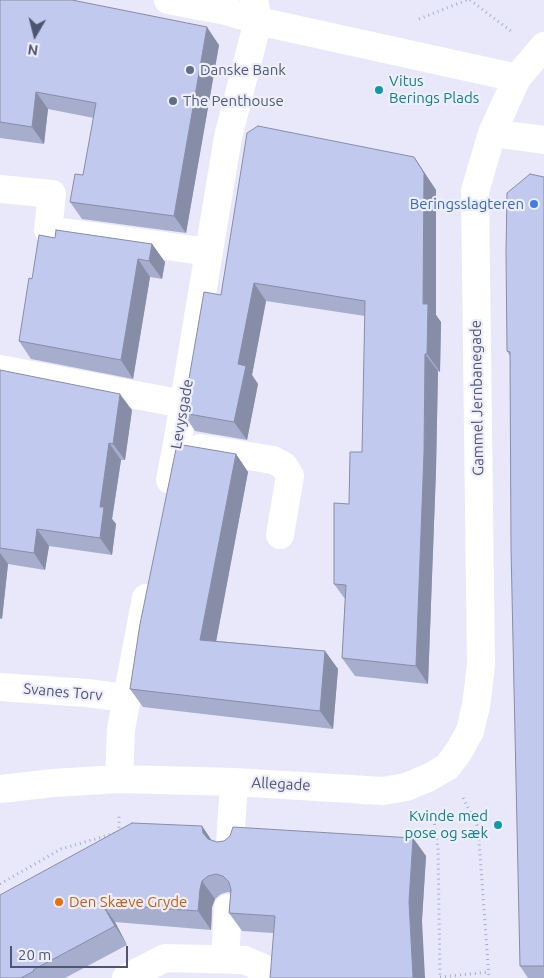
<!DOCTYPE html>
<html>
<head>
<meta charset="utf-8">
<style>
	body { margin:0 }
	#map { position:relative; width:544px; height:978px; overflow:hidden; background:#e9e8fb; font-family:Ubuntu,sans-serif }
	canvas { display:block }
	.north { position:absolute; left:10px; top:10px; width:50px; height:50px; -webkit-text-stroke:4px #efeefe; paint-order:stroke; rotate:188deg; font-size:14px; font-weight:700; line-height:20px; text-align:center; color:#4e5573 }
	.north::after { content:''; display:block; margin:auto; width:18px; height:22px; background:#4e5573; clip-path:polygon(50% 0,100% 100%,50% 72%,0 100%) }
	.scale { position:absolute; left:10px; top:946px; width:118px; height:22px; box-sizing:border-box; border:2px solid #4e5573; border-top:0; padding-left:6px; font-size:15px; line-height:18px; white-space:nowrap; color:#4e5573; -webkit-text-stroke:4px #efeefe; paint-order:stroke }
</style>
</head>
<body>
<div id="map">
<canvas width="544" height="978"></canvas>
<div class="north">N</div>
<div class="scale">20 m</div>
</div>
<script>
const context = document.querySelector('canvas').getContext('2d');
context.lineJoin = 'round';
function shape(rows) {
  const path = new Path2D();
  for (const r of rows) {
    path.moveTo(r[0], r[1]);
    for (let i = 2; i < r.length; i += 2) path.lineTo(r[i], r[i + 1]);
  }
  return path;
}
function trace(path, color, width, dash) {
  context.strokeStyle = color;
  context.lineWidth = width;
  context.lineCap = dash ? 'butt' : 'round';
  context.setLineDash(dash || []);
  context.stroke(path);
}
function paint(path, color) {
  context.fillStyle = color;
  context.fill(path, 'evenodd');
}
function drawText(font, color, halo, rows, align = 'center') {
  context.font = font + ' Ubuntu,sans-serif';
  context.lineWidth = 4.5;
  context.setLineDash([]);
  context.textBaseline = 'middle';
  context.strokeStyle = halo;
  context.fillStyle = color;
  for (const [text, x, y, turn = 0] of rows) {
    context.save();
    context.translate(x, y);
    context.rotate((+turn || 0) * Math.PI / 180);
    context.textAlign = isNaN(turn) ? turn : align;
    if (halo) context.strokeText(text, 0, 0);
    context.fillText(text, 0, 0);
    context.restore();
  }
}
const path = shape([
	[470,0,512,32],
	[419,19,467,0],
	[463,798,478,827,489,978],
	[433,814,438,848,440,978],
	[0,884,61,849,119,832,119,813],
	[440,977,489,972]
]);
const minor = shape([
	[168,0,226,11,258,21,517,78],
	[492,133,544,140],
	[0,189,52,194,48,230,209,252],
	[0,369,183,404],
	[200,448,273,460,284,466,290,476,280,535],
	[170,480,177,444,228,137,258,21,254,0],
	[0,687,87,693,126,698],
	[119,779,121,729,146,598],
	[0,789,53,783,119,779,234,782,383,791,406,787,428,778,447,767,459,751,470,731,476,706,481,665,475,191,492,133,517,78,544,46],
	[230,845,234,782],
	[225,959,228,908],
	[126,978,165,958,244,960,261,967,262,978]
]);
const wall = shape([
	[0,0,219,45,186,233,82,219,70,202,83,175,94,118,48,109,44,144,0,138],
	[414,157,436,190,436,315,441,322,440,372,438,371,436,470,428,684,355,676,342,658,345,599,334,584,349,504,362,452,365,316,266,301,252,375,258,384,247,440,195,431,183,413,221,295],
	[544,177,544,978,528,978,520,966,510,356,507,351],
	[55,238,152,244,165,262,162,279,150,277,133,379,31,359,19,341],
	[0,370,132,410,125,460,121,460,112,519,116,524,112,555,49,546,45,570,8,564,2,619,0,619],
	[236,454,248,472,216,641,325,651,338,669,333,729,143,707,130,689],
	[202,826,212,841,217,842,413,838,426,856,422,920,273,933,242,931,229,913,231,893,228,892,221,894,215,899,212,907,211,930,115,922,127,945,65,978,0,978]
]);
const shadedWall = shape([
	[207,27,219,45,186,233,174,216],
	[36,92,48,109,44,144,32,127],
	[414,157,436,190,436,315,441,322,440,372,427,354],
	[152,244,165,262,162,279,149,261],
	[138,259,150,277,133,379,121,360],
	[254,283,266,301,252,375,258,384,247,440,234,422,238,364],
	[425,354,438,371,436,470,428,684,416,666],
	[120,394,132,410,125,460,113,444],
	[109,443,121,460,112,519,116,524,112,555,100,538,100,507],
	[236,454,248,472,213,658,200,640],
	[37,529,49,546,45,570,34,553],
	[0,553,8,564,2,619,0,617],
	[325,651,338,669,333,729,320,711],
	[202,826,214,844,216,851,203,833],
	[413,838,426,856,422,920,425,978,413,978,409,902],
	[202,881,215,899,212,907,211,930,198,911,200,889],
	[102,904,115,922,127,945,115,926]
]);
const building = shape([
	[0,0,72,0,207,27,174,216,70,202,75,174,83,175,96,103,36,92,32,127,0,122,0,0],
	[258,126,414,157,424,173,423,304,428,304,427,354,425,354,424,453,416,666,342,658,346,585,334,584,334,503,349,504,350,452,362,452,365,301,254,283,238,364,246,366,234,422,183,413,204,292,221,295,247,133,258,126],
	[530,174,544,177,544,966,520,966,511,548,510,352,507,351,506,253,507,193,530,174],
	[56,230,152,244,149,261,138,259,121,360,19,341,29,278,32,279,39,235,55,238,56,230],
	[0,370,120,394,113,444,109,443,100,507,104,507,100,538,37,529,34,553,0,548,0,370],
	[177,444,236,454,200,640,325,651,320,711,130,689,140,624,177,444],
	[132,823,202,826,203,833,208,839,217,842,224,841,230,836,233,827,413,838,409,902,413,978,270,978,275,916,229,913,231,890,229,882,223,876,216,874,208,876,202,881,200,889,198,911,102,904,115,926,33,970,34,971,21,978,0,978,0,895,132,823]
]);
const markers = [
	[190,70,5,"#5c6f8a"],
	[379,90,5,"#0f9aa8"],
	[173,101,5,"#5c6f8a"],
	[534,204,5,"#3f7fe0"],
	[498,825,5,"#0f9aa8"],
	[59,902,5,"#e8710a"]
];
const serviceNames = [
	["Danske Bank",200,70],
	["The Penthouse",183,101]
];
const cultureNames = [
	["Vitus",389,81],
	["Berings Plads",389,98],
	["Kvinde med",488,816,"right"],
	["pose og sæk",488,833,"right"]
];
const shopNames = [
	["Beringsslagteren",524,204]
];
const streetNames = [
	["Gammel Jernbanegade",477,398,-91],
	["Levysgade",182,414,-80],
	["Svanes Torv",63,692,5],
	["Allegade",281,784,3]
];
const foodNames = [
	["Den Skæve Gryde",69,902]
];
trace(path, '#a4acd3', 3, [1, 4]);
trace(minor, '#fff', 28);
paint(wall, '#a6adcd');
paint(shadedWall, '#878da7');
paint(building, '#c1c9ee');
trace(building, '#878da7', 1);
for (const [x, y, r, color] of markers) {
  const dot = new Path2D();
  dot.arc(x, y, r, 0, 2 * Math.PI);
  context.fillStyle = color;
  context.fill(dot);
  trace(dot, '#efeefe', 2);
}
drawText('15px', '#4e5e75', '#efeefe', serviceNames, 'left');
drawText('15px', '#0d838f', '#efeefe', cultureNames, 'left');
drawText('15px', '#366cbe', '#efeefe', shopNames, 'right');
drawText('15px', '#4e5573', '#efeefe', streetNames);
drawText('15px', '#c56008', '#efeefe', foodNames, 'left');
</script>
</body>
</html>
